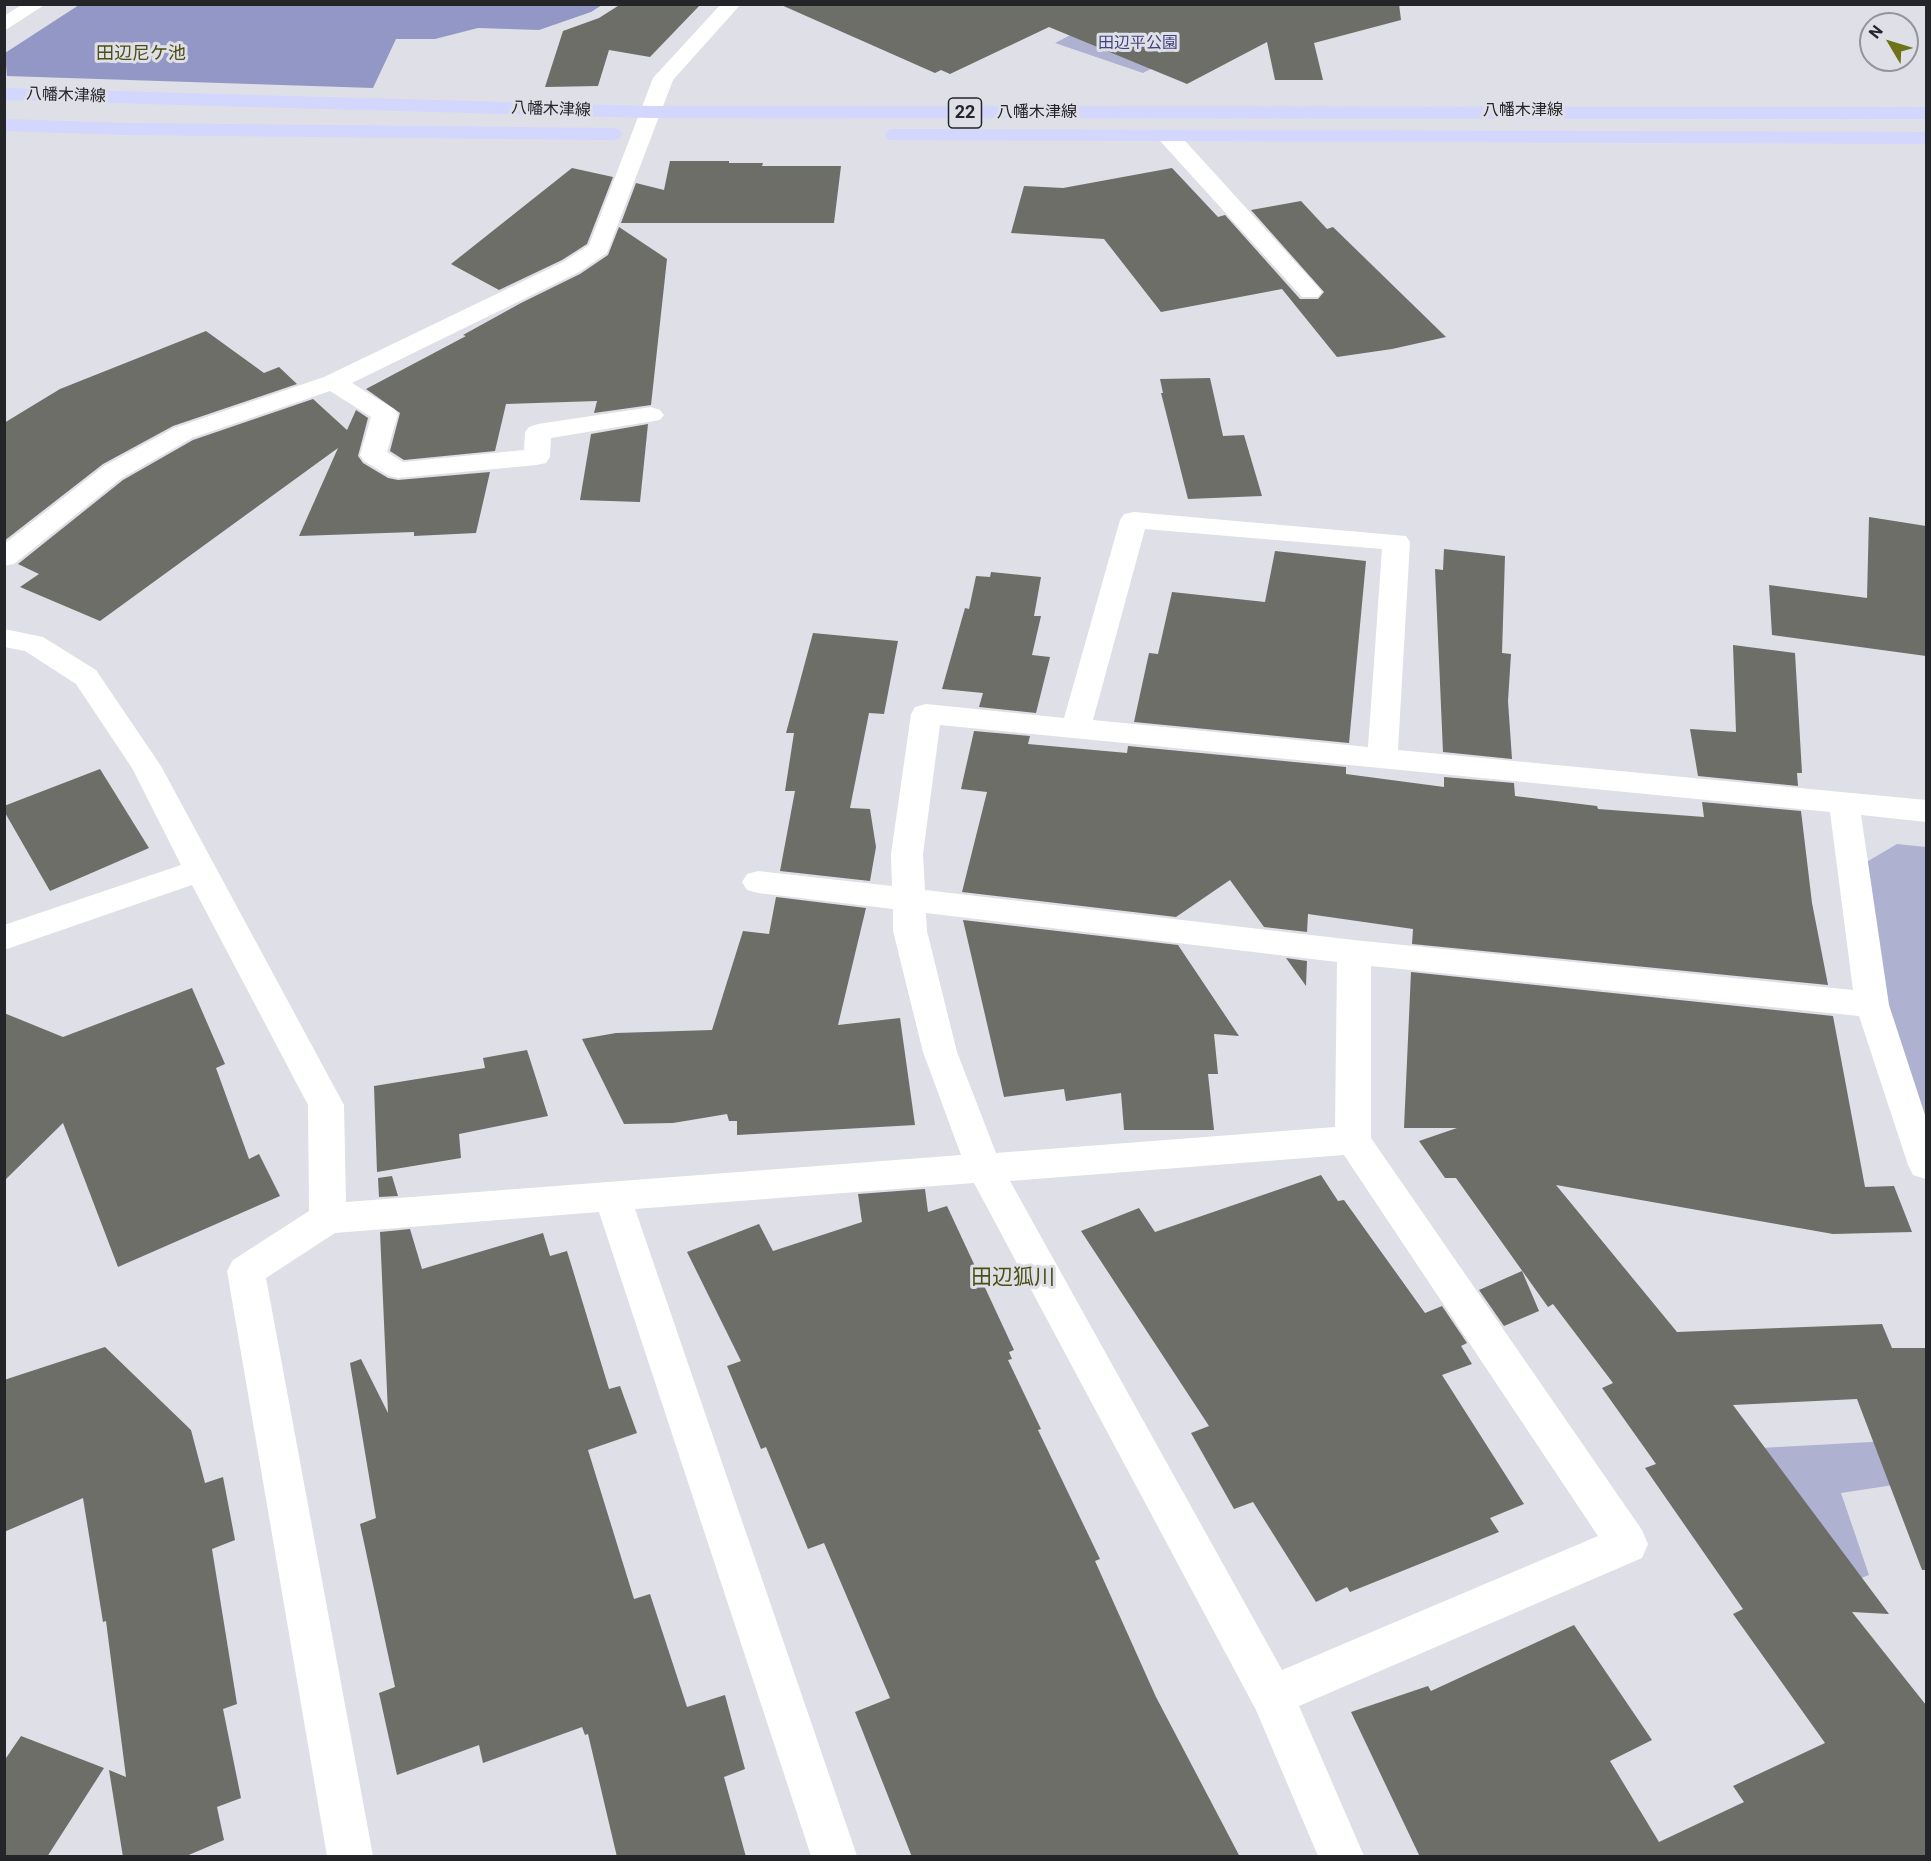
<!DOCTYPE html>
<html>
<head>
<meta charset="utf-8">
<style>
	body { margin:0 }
	#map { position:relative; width:1931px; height:1861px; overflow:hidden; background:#dedfe7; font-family:Roboto,sans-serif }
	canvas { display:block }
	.frame { position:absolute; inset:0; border:6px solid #242528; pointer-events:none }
	.north { position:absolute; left:1859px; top:12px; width:60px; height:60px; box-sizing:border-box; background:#dedfe7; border:2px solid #94959b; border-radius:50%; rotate:308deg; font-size:16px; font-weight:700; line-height:24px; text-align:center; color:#242528 }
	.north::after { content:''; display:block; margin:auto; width:21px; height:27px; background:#6e7218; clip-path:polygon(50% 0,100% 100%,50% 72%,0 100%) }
</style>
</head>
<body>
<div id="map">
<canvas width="1931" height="1861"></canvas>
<div class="frame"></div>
<div class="north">N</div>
</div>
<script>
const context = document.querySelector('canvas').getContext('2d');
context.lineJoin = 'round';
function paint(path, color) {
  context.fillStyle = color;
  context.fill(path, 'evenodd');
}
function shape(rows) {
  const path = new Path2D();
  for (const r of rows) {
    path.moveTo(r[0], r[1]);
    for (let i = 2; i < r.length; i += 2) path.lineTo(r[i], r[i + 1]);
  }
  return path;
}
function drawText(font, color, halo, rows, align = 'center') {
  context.font = font + ' Roboto,"Noto Sans JP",sans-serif';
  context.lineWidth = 6;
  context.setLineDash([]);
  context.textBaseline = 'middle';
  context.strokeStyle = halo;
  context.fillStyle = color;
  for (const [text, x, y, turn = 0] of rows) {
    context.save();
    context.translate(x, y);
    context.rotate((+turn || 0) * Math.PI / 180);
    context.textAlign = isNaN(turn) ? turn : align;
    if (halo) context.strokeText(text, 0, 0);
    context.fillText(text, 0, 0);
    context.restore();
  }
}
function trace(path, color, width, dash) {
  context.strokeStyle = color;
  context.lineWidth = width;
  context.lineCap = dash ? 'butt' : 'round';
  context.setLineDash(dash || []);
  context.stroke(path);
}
const green = shape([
	[1115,12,1214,36,1143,73,1055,43],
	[1897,844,1926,847,1926,1138,1915,1138,1853,870],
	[1926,1439,1926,1480,1841,1493,1869,1575,1836,1588,1742,1449]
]);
const water = shape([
	[79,5,79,4,602,5,591,12,539,30,478,28,435,39,396,39,373,88,7,76,5,53]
]);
const building = shape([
	[621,4,701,4,650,57,609,50,598,86,545,87,563,31,599,18],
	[779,4,1399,4,1401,20,1314,43,1323,80,1275,80,1267,42,1187,84,1049,27,950,74,941,70,935,73],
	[670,161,729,161,729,163,763,163,762,166,841,166,834,223,621,223,636,183,664,190],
	[572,168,613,177,587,244,562,260,499,290,451,264],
	[1172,168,1218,217,1225,215,1300,299,1318,299,1324,292,1251,210,1301,201,1327,229,1333,227,1446,337,1392,349,1337,357,1282,289,1161,312,1104,239,1011,233,1024,186,1063,188],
	[619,227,667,259,651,405,594,413,597,401,506,404,495,451,404,460,390,451,400,413,366,389,466,336,463,335,521,303,580,274,608,255],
	[206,331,264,373,279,367,297,384,173,426,103,464,4,541,4,423,60,389],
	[1210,378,1223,436,1244,435,1262,496,1188,499,1161,393,1163,393,1160,379],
	[313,399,347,430,356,410,368,418,358,456,363,463,388,478,398,480,490,472,476,533,414,536,414,532,299,536,338,448,100,621,20,587,39,574,18,564,123,480,193,440],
	[648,424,640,502,580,500,591,434],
	[1869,517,1926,526,1926,656,1772,635,1769,585,1867,598],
	[1444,549,1505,556,1502,653,1511,654,1508,701,1512,759,1443,752,1435,569,1443,570],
	[1275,551,1366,561,1349,743,1134,722,1149,653,1158,654,1172,592,1265,602],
	[991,572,1041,577,1034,616,1041,616,1032,655,1050,657,1036,713,979,707,983,693,942,689,965,608,969,609,976,576,990,577],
	[813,633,898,641,884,714,869,713,850,808,870,809,876,847,870,881,780,871,795,791,785,791,794,733,786,733],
	[1733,645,1795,653,1802,773,1797,773,1798,786,1698,776,1690,729,1736,732],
	[974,731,1030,736,1028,744,1127,753,1128,746,1346,767,1346,774,1444,787,1444,777,1514,783,1515,796,1597,806,1598,809,1704,817,1702,802,1801,811,1812,903,1828,985,1412,944,1413,929,1308,914,1307,932,1264,927,1230,880,1176,917,962,892,987,792,961,789],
	[100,769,149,848,50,891,4,811,4,806],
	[776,897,866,908,838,1025,900,1018,915,1125,737,1135,737,1121,729,1121,727,1114,673,1123,624,1124,582,1039,616,1033,712,1030,743,931,769,934],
	[963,920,1178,945,1239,1036,1214,1034,1218,1074,1208,1074,1214,1130,1124,1130,1121,1093,1066,1101,1064,1089,1004,1097],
	[1286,958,1307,961,1306,986],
	[1411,972,1833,1016,1865,1187,1894,1186,1912,1232,1833,1234,1556,1185,1677,1332,1882,1324,1892,1348,1926,1348,1926,1570,1922,1570,1857,1399,1733,1405,1889,1614,1852,1612,1926,1705,1926,1857,1420,1857,1351,1712,1428,1686,1431,1691,1574,1625,1652,1740,1610,1761,1659,1842,1744,1802,1733,1786,1825,1743,1733,1614,1743,1609,1645,1468,1656,1464,1602,1388,1613,1383,1553,1304,1548,1307,1456,1178,1445,1178,1419,1141,1457,1128,1404,1128],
	[192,988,225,1064,216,1068,249,1159,259,1154,280,1196,118,1267,63,1123,4,1181,4,1013,63,1037],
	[527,1050,548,1116,459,1134,461,1158,377,1172,374,1086,485,1068,483,1058],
	[1321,1175,1338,1201,1344,1200,1425,1313,1442,1306,1467,1343,1461,1346,1472,1364,1442,1375,1524,1504,1490,1518,1499,1532,1350,1592,1347,1587,1316,1602,1253,1502,1234,1509,1191,1433,1209,1426,1081,1231,1139,1208,1155,1232],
	[392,1176,398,1196,379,1197,378,1178],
	[925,1189,928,1212,947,1206,1014,1350,1009,1352,1012,1359,1008,1360,1041,1429,1038,1430,1100,1559,1095,1561,1156,1697,1240,1857,912,1857,855,1712,890,1698,824,1543,808,1549,766,1447,761,1449,727,1366,741,1361,687,1252,759,1224,773,1251,862,1222,858,1194],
	[410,1229,422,1269,543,1233,550,1256,567,1251,609,1389,620,1386,637,1433,588,1450,634,1599,650,1594,687,1707,725,1695,745,1769,724,1777,746,1857,617,1857,588,1734,585,1735,582,1727,483,1763,479,1745,397,1775,379,1693,395,1687,360,1524,376,1518,350,1363,361,1359,388,1413,380,1232],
	[1522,1271,1539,1311,1504,1326,1479,1290],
	[105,1347,191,1430,205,1483,223,1477,235,1540,212,1549,237,1704,223,1709,241,1798,217,1807,224,1840,184,1857,123,1857,109,1770,126,1777,106,1621,103,1622,83,1498,4,1532,4,1380],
	[21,1736,104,1768,47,1857,4,1857,4,1761]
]);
const minor = shape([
	[23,4,46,4,4,31,4,16,23,4],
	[721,4,741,4,673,80,607,253,579,272,352,383,394,409,398,414,387,452,403,462,524,450,525,432,529,427,538,424,651,407,660,410,664,415,660,420,551,438,550,457,546,463,537,465,398,478,389,476,364,461,360,455,371,417,330,391,192,438,122,478,14,564,4,566,4,544,104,466,174,428,324,377,563,262,589,245,653,78,721,4],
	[1169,131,1177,132,1318,287,1322,292,1318,297,1302,297,1161,142,1158,137,1161,132,1169,131],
	[1134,512,1406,536,1410,542,1398,750,1926,800,1926,822,1861,815,1889,1005,1926,1118,1926,1179,1913,1175,1908,1165,1859,1016,1371,966,1371,1138,1642,1530,1648,1544,1642,1558,1299,1706,1364,1856,1318,1856,1256,1710,974,1183,635,1209,857,1856,811,1856,599,1212,335,1233,266,1278,373,1856,327,1856,227,1271,233,1260,309,1211,308,1105,192,885,4,950,4,925,181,865,132,768,76,684,25,651,4,647,4,629,43,637,96,670,161,766,344,1105,346,1202,961,1155,923,1052,893,931,893,909,758,893,747,890,742,882,747,874,758,871,892,886,891,854,911,714,915,707,926,704,1064,718,1120,520,1124,514,1134,512],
	[1145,529,1382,549,1368,747,1093,720,1145,529],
	[940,725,1830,812,1853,990,1354,940,925,890,923,854,940,725],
	[926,913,1337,962,1335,1127,996,1153,957,1052,927,931,926,913],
	[1344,1155,1598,1536,1282,1670,1010,1181,1344,1155]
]);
const major = shape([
	[4,88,650,106,1926,107,1926,119,650,118,4,100,4,88],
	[4,119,125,123,611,128,619,129,622,134,619,139,611,140,125,135,4,131,4,119],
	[896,129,1926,132,1926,144,888,140,885,135,888,130,896,129]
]);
const farParknames = [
	["田辺平公園",1138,44]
];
const farStreetnames = [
	["八幡木津線",66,96,2],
	["八幡木津線",551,110,2],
	["八幡木津線",1523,111],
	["八幡木津線",1037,113]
];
const farNeighbourhoodnames = [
	["田辺尼ケ池",141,54]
];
const shields = [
	[965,113,33]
];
const shieldNames = [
	["22",965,113]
];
const neighbourhoodNames = [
	["田辺狐川",1013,1279]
];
paint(green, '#aeb1d0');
paint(water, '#9397c5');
paint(building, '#6d6e67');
paint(minor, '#fff');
paint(major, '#d3d6fd');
drawText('16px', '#43447f', '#dedfe7', farParknames);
drawText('16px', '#242528', '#dedfe7', farStreetnames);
drawText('18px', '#4c4f13', '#dedfe7', farNeighbourhoodnames);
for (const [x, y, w] of shields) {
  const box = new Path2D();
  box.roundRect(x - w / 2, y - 15, w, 30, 4.5);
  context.fillStyle = '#dedfe7';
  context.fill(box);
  trace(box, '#242528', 1.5);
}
drawText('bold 18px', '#242528', null, shieldNames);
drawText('21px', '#4c4f13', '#dedfe7', neighbourhoodNames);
</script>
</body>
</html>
